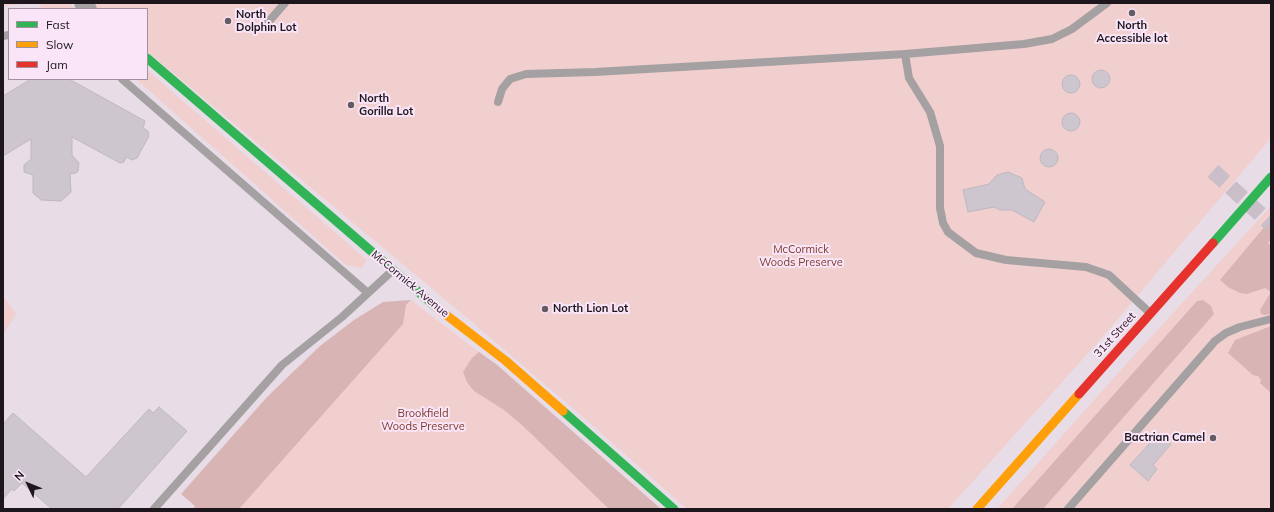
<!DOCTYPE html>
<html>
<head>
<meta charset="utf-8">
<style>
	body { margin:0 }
	#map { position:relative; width:1274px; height:512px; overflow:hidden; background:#e8dce6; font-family:Mulish,sans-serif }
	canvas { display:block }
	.frame { position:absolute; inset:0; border:4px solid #1d161d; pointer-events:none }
	.legend { position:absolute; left:8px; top:8px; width:140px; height:72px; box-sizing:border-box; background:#f9e5f7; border:1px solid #a192a0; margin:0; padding:5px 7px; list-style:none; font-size:12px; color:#1d161d }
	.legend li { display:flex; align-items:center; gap:8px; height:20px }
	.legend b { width:20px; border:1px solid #a192a0 }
	.north { position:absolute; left:8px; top:464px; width:40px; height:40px; -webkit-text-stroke:3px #f9e5f7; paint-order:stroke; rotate:313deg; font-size:11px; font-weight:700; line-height:16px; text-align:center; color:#1d161d }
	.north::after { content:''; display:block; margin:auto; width:14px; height:18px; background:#1d161d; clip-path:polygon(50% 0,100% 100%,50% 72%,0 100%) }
</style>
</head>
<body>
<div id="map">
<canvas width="1274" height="512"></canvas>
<div class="frame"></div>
<ul class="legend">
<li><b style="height:5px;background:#30b455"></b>Fast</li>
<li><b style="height:5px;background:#ff9f0a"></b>Slow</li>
<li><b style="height:5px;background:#e5322d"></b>Jam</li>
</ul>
<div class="north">N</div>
</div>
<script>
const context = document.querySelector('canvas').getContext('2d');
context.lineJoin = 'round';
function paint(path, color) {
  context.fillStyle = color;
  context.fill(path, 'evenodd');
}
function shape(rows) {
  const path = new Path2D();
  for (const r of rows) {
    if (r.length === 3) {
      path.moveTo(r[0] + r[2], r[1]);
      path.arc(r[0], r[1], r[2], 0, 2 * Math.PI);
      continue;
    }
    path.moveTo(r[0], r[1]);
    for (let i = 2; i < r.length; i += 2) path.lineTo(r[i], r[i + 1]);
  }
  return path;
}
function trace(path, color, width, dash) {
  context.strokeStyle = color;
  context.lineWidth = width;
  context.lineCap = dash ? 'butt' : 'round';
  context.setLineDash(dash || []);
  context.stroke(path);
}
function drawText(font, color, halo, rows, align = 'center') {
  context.font = font + ' Mulish,sans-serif';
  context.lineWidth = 4;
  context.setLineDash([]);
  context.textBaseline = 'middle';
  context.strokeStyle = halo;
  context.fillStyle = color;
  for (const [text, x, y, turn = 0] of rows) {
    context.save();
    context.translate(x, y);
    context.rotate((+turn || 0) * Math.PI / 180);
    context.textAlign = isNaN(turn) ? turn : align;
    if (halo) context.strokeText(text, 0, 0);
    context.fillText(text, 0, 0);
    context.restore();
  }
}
const green = shape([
	[3,3,69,3,76,9,43,9,37,3,3,6],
	[91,3,1271,3,1271,138,1100,340,948,509,687,509,583,417,466,317,147,51,147,9,98,9],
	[147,70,367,260,362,268,346,265,136,79,147,79],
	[1271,206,1271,509,997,509,1118,373],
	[3,296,16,314,3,335],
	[411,300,479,352,661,509,224,509]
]);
const forest = shape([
	[1271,219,1271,240,1268,243,1271,246,1271,314,1265,315,1261,314,1260,310,1271,292,1265,288,1247,294,1240,293,1228,287,1220,280],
	[411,300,406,305,403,324,239,509,193,509,195,506,181,494,267,397,320,346,354,320,383,302],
	[1203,300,1211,306,1214,314,1043,509,1012,509,1197,301],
	[1271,326,1271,393,1260,383,1261,380,1258,376,1253,375,1228,353,1235,340],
	[479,352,496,364,661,509,609,509,522,425,504,410,474,391,467,382,463,372,472,358]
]);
const building = shape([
	[1101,79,9],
	[1071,84,9],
	[31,79,69,79,145,121,143,128,148,131,149,136,137,158,132,160,126,157,124,162,120,163,72,137,72,155,79,163,78,171,76,173,70,174,71,192,61,201,41,200,33,193,33,175,24,172,24,165,31,159,31,139,3,156,3,96,31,79],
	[1071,122,9],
	[1049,158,9],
	[1008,172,1022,178,1025,189,1045,202,1034,222,1012,210,1000,210,994,207,968,212,963,190,989,184,997,175,1008,172],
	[159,407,187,431,118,509,52,509,22,483,14,491,12,489,3,499,3,424,13,413,86,477,149,409,153,413,159,407],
	[1159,433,1171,444,1153,465,1157,469,1148,481,1130,465,1159,433]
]);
const streetTunnel = shape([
	[1213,171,1271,224]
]);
const lane = shape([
	[263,28,285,3],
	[3,36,9,35],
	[905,54,909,78,930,112,940,146,940,208,943,223,948,232,976,253,1006,260,1086,267,1109,275,1150,313],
	[122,79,368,293],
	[498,102,502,89,510,79,526,74,595,72,905,54,1024,44,1052,39,1072,29,1107,3],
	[154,509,282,365,342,317,392,271],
	[1068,509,1215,341,1226,333,1240,327,1271,319]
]);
const street = shape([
	[82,3,89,9]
]);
const fast = shape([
	[147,58,436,307],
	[1213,243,1271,177],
	[563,411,674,509]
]);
const slow = shape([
	[436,307,506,361,563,411],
	[977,509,1079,394]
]);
const jam = shape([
	[1079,394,1213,243]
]);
const markers = [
	[1132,13,4,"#645b63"],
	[228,21,4,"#645b63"],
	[351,105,4,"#645b63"],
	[545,309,4,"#645b63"],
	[1213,438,4,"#645b63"]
];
const poiNames = [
	["North",236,15],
	["Dolphin Lot",236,28],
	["North",1132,26,"center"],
	["Accessible lot",1132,39,"center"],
	["North",359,99],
	["Gorilla Lot",359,112],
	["North Lion Lot",553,309],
	["Bactrian Camel",1205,438,"right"]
];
const parkNames = [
	["McCormick",801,250],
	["Woods Preserve",801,263],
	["Brookfield",423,414],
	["Woods Preserve",423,427]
];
const streetNames = [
	["McCormick Avenue",410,284,40],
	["31st Street",1115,335,-48]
];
paint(green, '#f1cfce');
paint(forest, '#d8b5b4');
paint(building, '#cdc6cf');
trace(building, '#beb8c0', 1);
trace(streetTunnel, '#cabec8', 16, [16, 8]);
trace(lane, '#a5a0a2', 8);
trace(street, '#a5a0a2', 16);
trace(fast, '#30b455', 9);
trace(slow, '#ff9f0a', 9);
trace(jam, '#e5322d', 9);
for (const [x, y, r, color] of markers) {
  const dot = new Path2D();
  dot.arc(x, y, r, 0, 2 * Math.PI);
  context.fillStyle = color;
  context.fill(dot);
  trace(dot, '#f9e5f7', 1.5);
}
drawText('bold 11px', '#1d161d', '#f9e5f7', poiNames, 'left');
drawText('11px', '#7d3a2e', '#f9e5f7', parkNames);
drawText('11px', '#1d161d', '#f9e5f7', streetNames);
</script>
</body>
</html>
